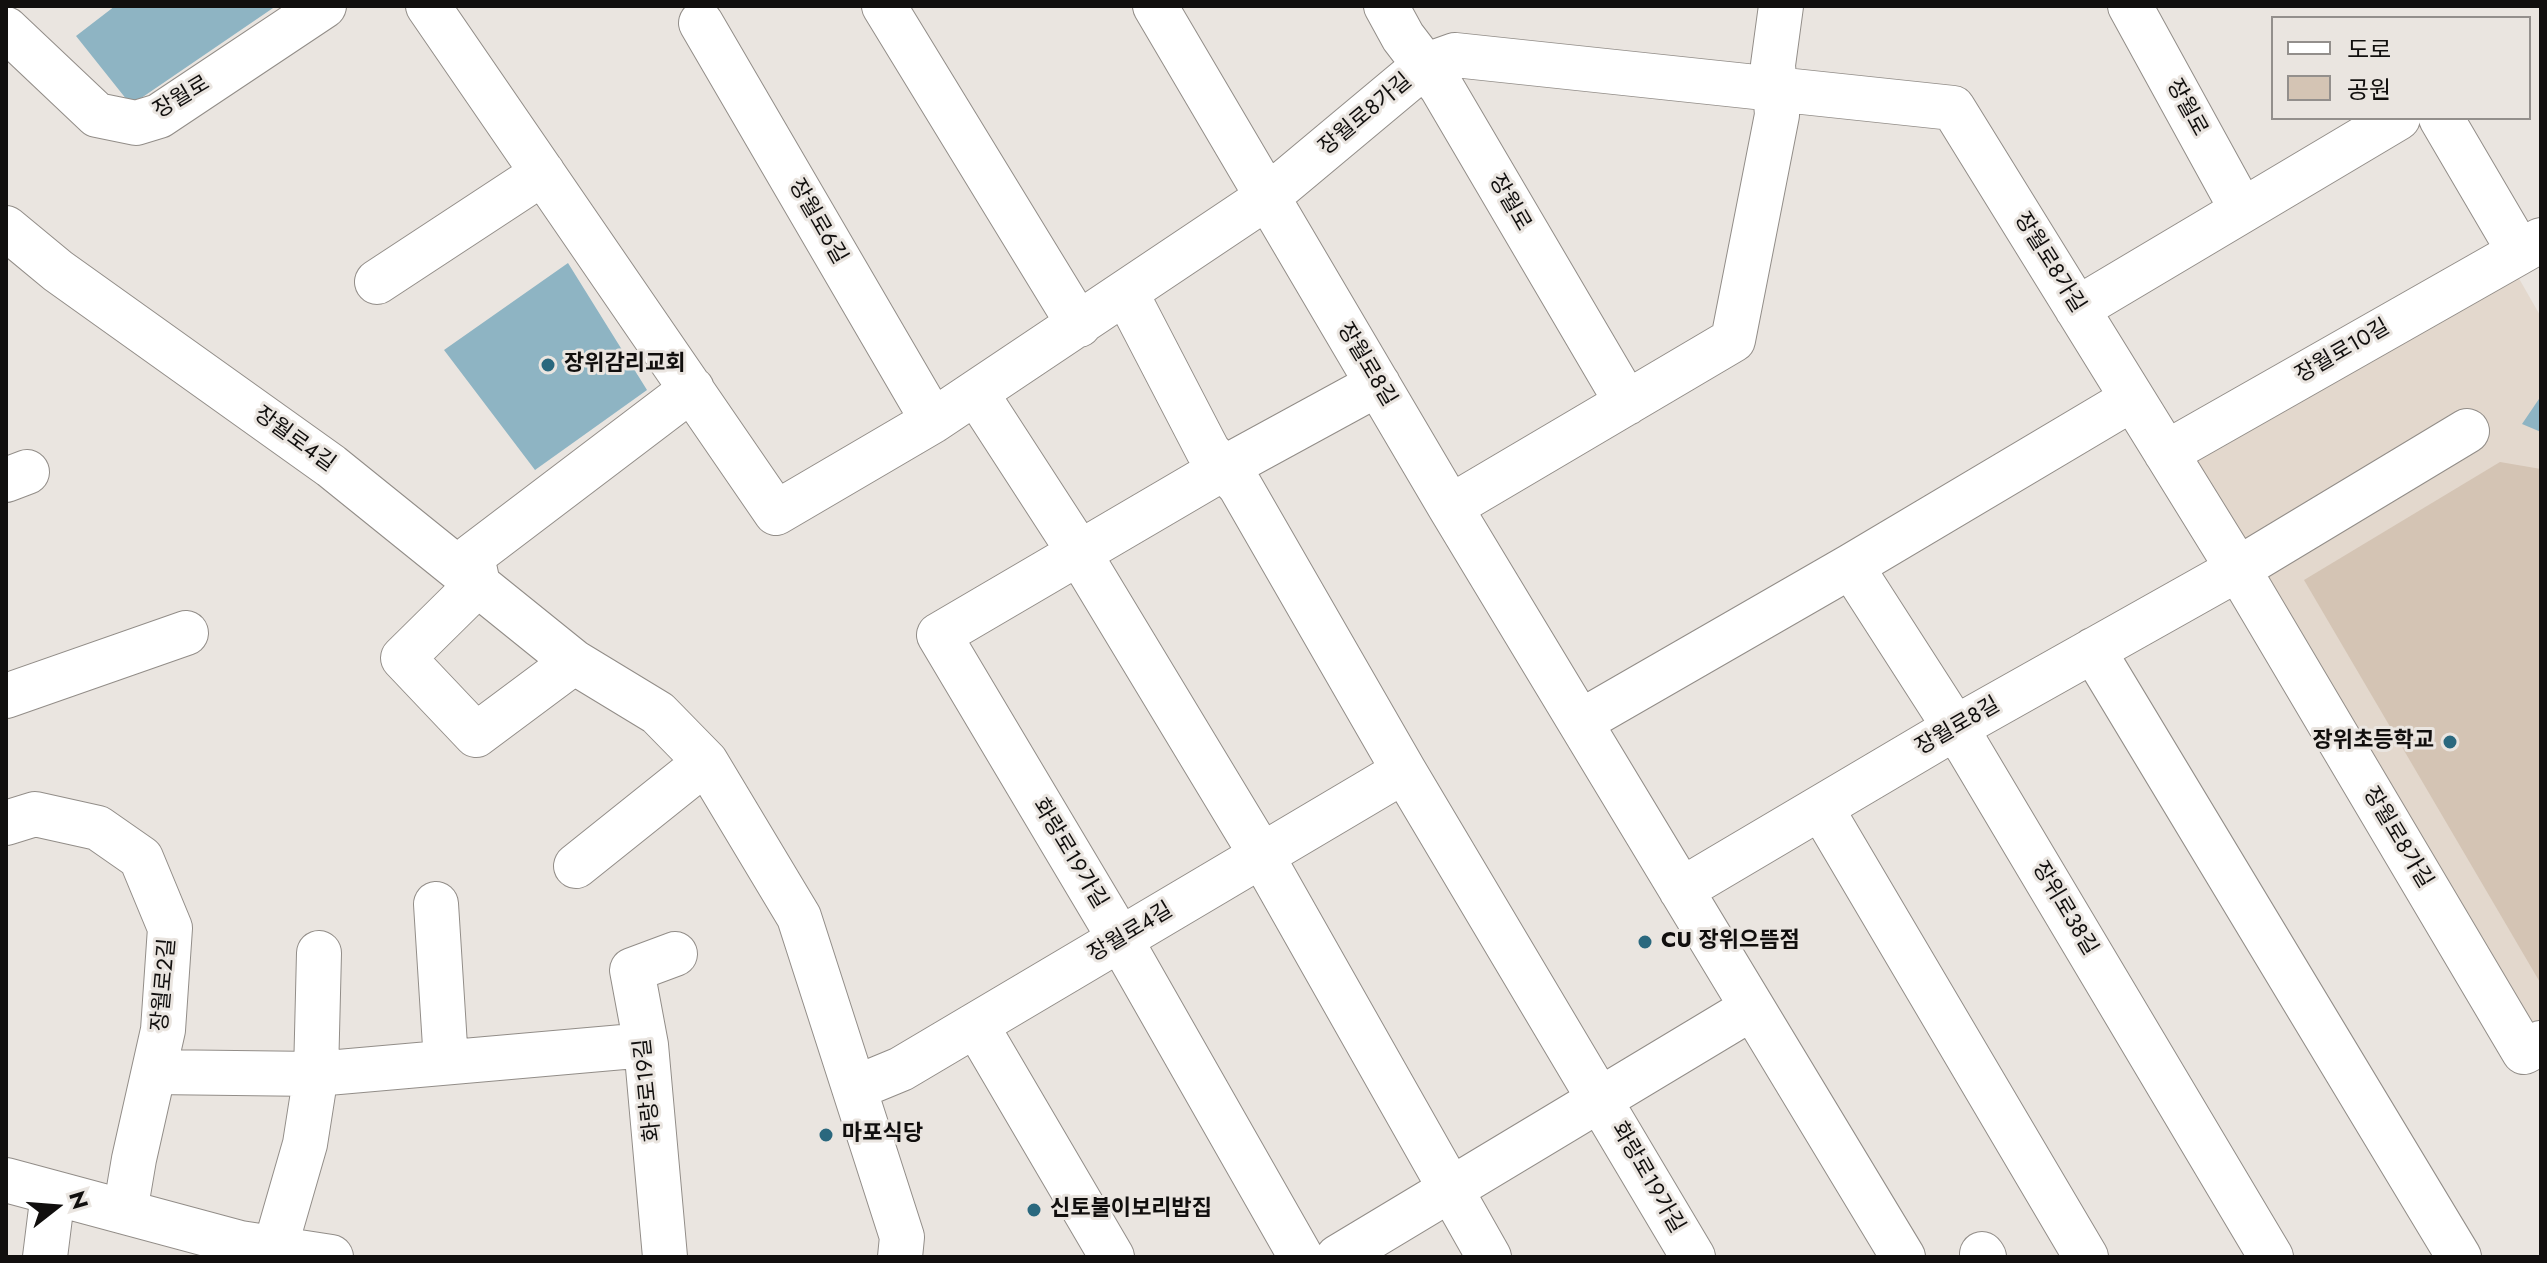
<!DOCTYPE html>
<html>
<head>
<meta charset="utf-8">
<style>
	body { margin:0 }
	#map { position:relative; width:2547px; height:1263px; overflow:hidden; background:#eae5e0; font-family:Jost,"Noto Sans KR",sans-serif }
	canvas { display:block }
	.frame { position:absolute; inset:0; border:8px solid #110f0e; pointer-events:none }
	.legend { position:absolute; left:2271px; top:16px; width:260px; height:104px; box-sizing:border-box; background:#eae5e0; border:2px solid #938f8c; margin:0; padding:10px 14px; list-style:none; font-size:24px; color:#110f0e }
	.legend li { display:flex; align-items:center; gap:16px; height:40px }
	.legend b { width:40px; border:2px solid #938f8c }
	.north { position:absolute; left:16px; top:1167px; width:80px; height:80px; -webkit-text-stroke:6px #eae5e0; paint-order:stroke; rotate:73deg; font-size:22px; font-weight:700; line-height:32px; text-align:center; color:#110f0e }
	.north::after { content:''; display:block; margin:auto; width:28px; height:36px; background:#110f0e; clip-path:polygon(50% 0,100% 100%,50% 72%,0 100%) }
</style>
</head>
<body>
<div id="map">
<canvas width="2547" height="1263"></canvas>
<div class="frame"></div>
<ul class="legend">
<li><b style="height:10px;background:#fff"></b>도로</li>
<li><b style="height:22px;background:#d4c4b4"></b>공원</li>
</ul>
<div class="north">N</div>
</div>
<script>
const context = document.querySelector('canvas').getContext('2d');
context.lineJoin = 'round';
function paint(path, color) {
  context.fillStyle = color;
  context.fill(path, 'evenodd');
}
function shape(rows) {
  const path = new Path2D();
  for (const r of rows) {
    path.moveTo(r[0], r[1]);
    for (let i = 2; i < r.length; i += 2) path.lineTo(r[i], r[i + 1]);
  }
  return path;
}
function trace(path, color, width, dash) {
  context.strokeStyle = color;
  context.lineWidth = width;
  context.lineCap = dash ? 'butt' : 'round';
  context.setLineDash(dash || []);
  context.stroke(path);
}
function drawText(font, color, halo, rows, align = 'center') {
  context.font = font + ' Jost,"Noto Sans KR",sans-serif';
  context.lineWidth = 6;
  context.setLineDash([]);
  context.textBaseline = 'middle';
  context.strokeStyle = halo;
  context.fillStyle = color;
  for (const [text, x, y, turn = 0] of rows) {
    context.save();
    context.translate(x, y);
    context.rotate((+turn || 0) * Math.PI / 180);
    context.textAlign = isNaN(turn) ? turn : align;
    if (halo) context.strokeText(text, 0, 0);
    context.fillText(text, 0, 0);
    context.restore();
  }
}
const built = shape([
	[2517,275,2541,317,2541,1024,2529,1031,2194,461]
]);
const green = shape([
	[2500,462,2541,469,2541,984,2304,580]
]);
const building = shape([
	[115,6,276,6,131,105,76,36],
	[568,263,647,390,535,470,444,350],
	[2541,396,2541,432,2522,424]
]);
const minor = shape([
	[428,6,776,513,933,421,1266,198,1424,66,1455,55,1953,108,2238,569,2524,1052,2541,1043],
	[884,6,1079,325],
	[1155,6,1450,507,1903,1257],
	[1386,6,1403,37,1442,88,1627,403],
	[2130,6,2242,210],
	[701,23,933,421],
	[6,29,97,115,136,123,159,116,324,6],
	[2441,118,2519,251],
	[6,228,58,271,331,466,574,662,658,713,706,762,799,917,902,1237,900,1257],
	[377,282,543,173],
	[1126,293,1208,451,1240,486,1404,771,1693,1257],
	[2077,309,2398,118],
	[976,393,1068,535,1262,856,1489,1257],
	[2166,453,2541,240],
	[6,480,27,472],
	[1450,507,1733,340,1777,115,1773,65,1781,6],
	[1851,566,1968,748,2271,1257],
	[2093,650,2459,1257],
	[574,662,476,735,403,658,478,584,472,556,692,389],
	[6,696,186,633],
	[1580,722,1851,566,2132,399],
	[1821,808,2086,1257],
	[6,823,35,814,98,828,141,858,170,928,163,1030,134,1159,125,1212],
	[576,866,706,762],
	[1681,890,1955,728,2238,569,2467,431],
	[436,904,446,1062],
	[976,1025,1112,1257],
	[154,1072,316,1074,646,1045],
	[855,1088,901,1069,1404,771],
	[6,1180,240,1243,331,1257],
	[275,1248,305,1144,316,1074,319,953],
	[1982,1254,1984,1257],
	[45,1257,53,1193],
	[665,1257,646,1045,632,970,675,954],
	[1301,1257,1120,939,939,635,1224,468,1378,384],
	[1338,1257,1752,1008]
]);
const markers = [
	[548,365,8,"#2a687e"],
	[2450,742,8,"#2a687e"],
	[1645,942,8,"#2a687e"],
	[826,1135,8,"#2a687e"],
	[1034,1210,8,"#2a687e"]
];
const streetNames = [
	["장월로",182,98,-31],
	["장월로",2186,108,61],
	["장월로8가길",1366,115,-40],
	["장월로",1509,203,60],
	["장월로6길",817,222,60],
	["장월로8가길",2049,263,58],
	["장월로10길",2343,352,-30],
	["장월로8길",1366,365,59],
	["장월로4길",294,440,36],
	["장월로8길",1958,727,-30],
	["장월로8가길",2397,838,59],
	["화랑로19가길",1069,854,59],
	["장위로38길",2064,909,59],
	["장월로4길",1131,933,-31],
	["장월로2길",165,985,-85],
	["화랑로19길",649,1090,-96],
	["화랑로19가길",1647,1178,60]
];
const poiNames = [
	["장위감리교회",564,365],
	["장위초등학교",2434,742,"right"],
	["CU 장위으뜸점",1661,942],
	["마포식당",842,1135],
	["신토불이보리밥집",1050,1210]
];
paint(built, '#e3d8cd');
paint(green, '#d4c4b4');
paint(building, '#8eb4c3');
trace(minor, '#928d88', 46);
trace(minor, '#fff', 44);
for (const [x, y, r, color] of markers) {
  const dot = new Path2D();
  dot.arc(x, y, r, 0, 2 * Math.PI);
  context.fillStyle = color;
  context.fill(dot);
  trace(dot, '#eae5e0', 3);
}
drawText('22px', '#110f0e', '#eae5e0', streetNames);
drawText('bold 22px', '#110f0e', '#eae5e0', poiNames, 'left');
</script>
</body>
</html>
